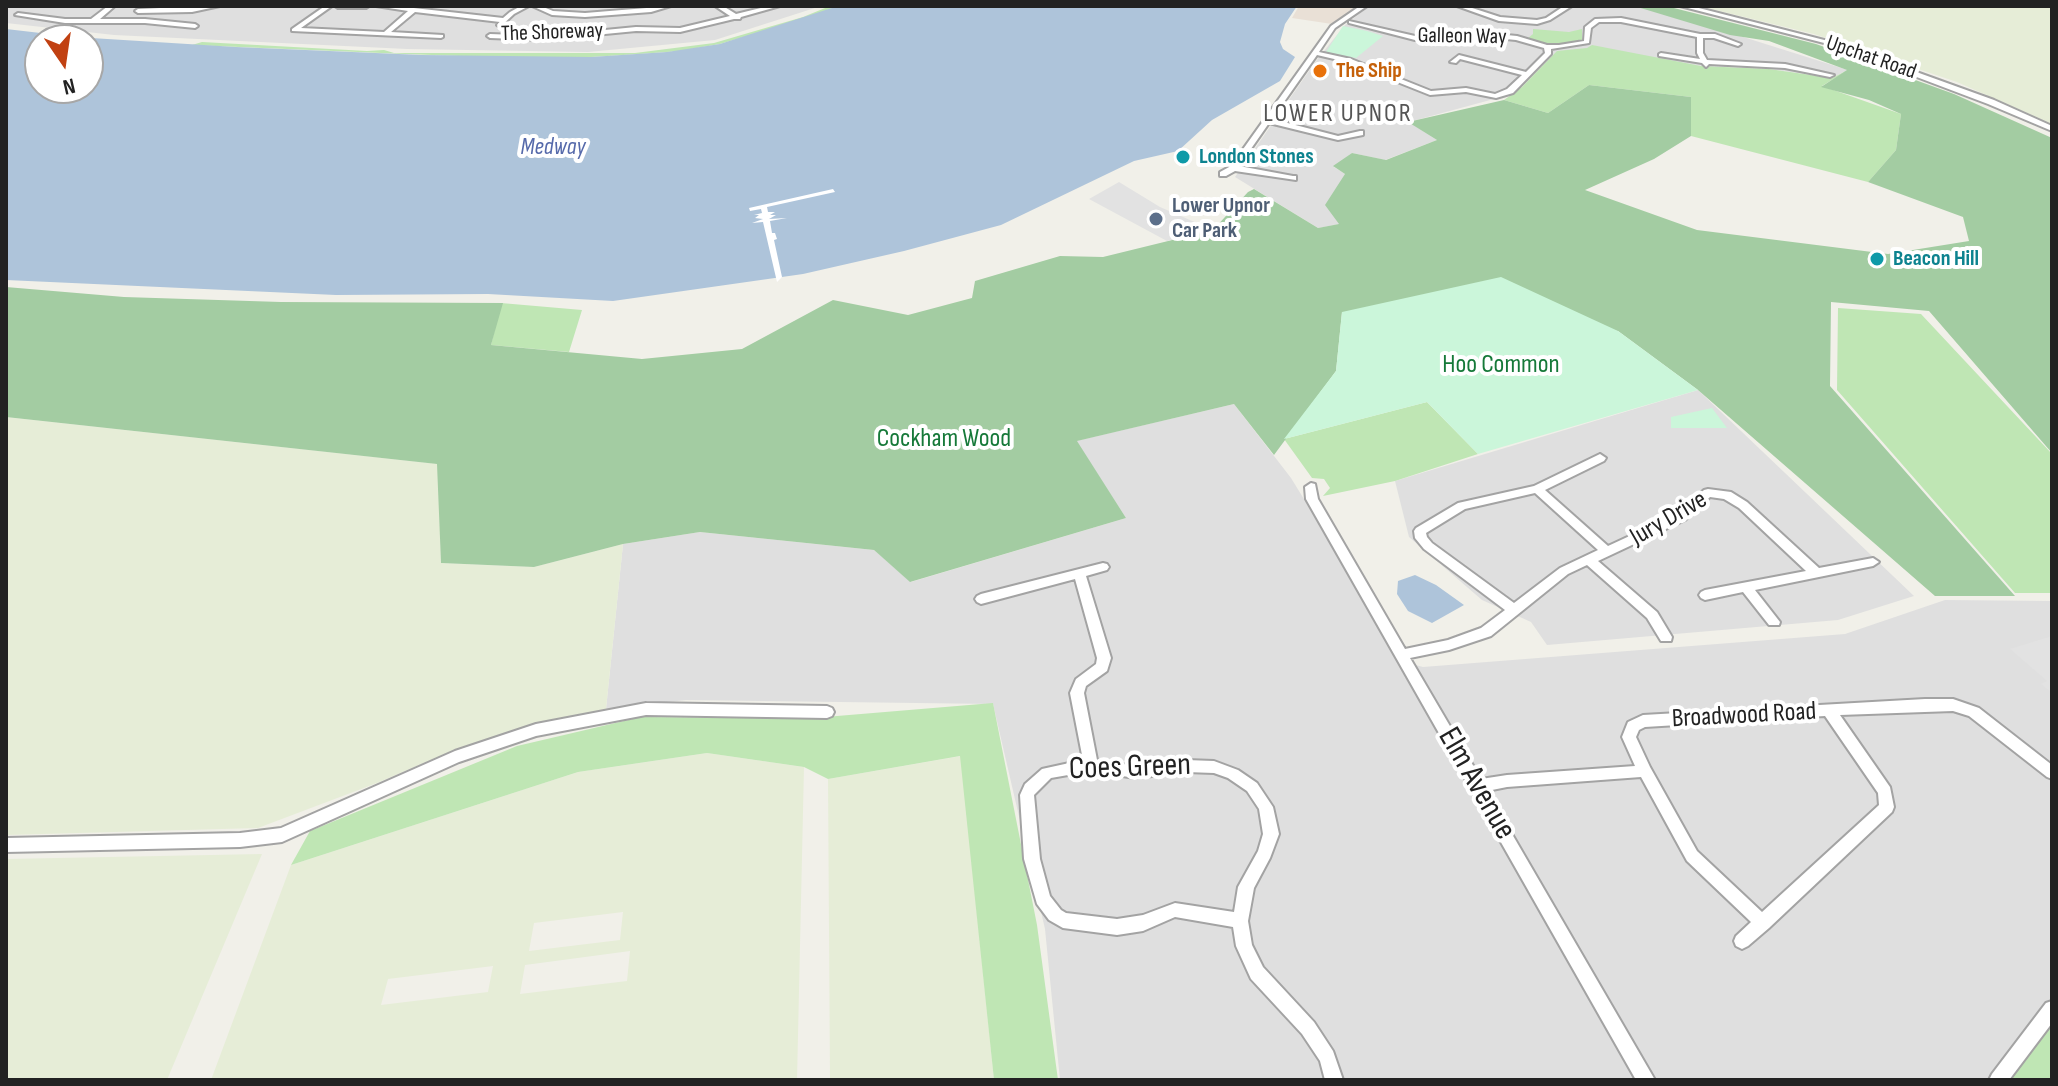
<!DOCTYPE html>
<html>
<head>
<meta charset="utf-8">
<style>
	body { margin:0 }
	#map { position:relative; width:2058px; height:1086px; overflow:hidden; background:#f1f0e9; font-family:"Sofia Sans Condensed",sans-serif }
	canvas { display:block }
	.frame { position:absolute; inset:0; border:8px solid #222; pointer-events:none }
	.north { position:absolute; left:24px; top:24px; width:80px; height:80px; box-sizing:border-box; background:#fff; border:2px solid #a7a7a7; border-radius:50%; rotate:167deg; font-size:22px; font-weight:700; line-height:32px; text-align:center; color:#222 }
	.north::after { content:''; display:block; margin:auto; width:28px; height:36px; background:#c14112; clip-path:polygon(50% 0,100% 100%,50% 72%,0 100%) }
</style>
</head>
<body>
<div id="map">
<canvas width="2058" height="1086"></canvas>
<div class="frame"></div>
<div class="north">N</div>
</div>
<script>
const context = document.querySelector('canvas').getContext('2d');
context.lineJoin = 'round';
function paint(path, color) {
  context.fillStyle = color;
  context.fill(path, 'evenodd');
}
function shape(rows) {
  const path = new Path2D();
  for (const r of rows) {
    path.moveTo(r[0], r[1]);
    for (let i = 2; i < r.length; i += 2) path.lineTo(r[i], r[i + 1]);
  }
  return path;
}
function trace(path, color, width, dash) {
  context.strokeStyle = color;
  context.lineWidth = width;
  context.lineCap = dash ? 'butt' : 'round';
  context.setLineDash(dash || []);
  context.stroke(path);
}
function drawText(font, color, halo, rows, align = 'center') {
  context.font = font + ' "Sofia Sans Condensed",sans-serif';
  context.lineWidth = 8;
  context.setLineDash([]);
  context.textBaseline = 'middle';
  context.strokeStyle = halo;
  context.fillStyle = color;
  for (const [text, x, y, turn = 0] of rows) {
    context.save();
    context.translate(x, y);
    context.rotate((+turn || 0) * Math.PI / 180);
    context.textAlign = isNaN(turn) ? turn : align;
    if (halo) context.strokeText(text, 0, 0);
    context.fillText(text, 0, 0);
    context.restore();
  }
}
const residential = shape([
	[6,6,821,6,715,40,588,52,407,49,114,35,6,23],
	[1369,6,1645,6,1848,70,1832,78,1769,69,1550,59,1505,96,1409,122,1437,140,1385,160,1352,153,1334,167,1345,174,1340,224,1318,228,1235,177,1316,61,1345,25],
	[1698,390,1914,596,1838,620,1547,645,1531,622,1482,600,1409,537,1395,481],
	[1234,404,1291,478,1404,662,1423,667,1845,634,1945,600,2052,601,2052,1010,2001,1080,1060,1080,1045,929,993,704,686,700,606,709,623,544,700,532,874,550,911,582,1126,518,1076,441]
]);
const military = shape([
	[1299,6,1361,6,1332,24,1292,18]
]);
const farmland = shape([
	[1699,6,2052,6,2052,124,1957,82,1814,34],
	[6,417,438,464,441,563,534,567,623,544,606,709,461,747,377,783,258,828,6,835],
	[707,753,804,767,797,1080,211,1080,291,865,578,772],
	[623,912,620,940,529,951,534,923],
	[630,951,627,981,520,994,525,965],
	[493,966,488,992,381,1005,388,979],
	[961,756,994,1080,830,1080,828,779],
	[262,854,167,1080,6,1080,6,859]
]);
const grass = shape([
	[830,6,838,6,795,22,720,44,680,51,640,54,591,57,485,57,405,54,192,45,202,42,367,51,384,50,394,53,635,53,714,43,803,17],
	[1533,29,1569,32,1582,29,1582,41,1549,45,1527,39,1533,34],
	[1592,45,1701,66,1769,69,1832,78,1848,70,1822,86,1901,114,1896,150,1868,182,1691,136,1691,97,1589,85,1548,113,1504,100,1522,87,1557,51,1587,48],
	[501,303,582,310,569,352,491,345],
	[1838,308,1921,314,2052,454,2052,593,2015,593,1837,390],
	[1427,402,1478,454,1395,481,1323,496,1330,488,1324,479,1312,478,1284,439],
	[993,703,1037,925,1058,1080,994,1080,960,756,828,779,804,767,707,753,578,772,291,865,310,831,517,746,641,717,813,718],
	[2052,1017,2052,1080,2001,1080]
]);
const forest = shape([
	[1634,6,1666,6,1816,44,1954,94,2052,138,2052,453,1929,311,1831,302,1830,386,2015,596,1935,596,1698,390,1618,331,1342,312,1336,371,1274,455,1234,404,1077,441,1126,518,910,582,874,550,700,532,623,544,534,567,441,563,437,464,6,417,6,287,124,297,281,302,503,303,491,345,642,359,742,349,833,300,908,315,972,298,975,281,1060,256,1103,257,1213,230,1248,192,1254,189,1318,228,1339,224,1325,205,1345,174,1333,166,1352,153,1386,160,1437,140,1408,122,1504,100,1548,113,1589,85,1691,97,1691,136,1654,159,1585,190,1697,230,1888,254,1969,241,1963,217,1868,182,1896,150,1901,114,1869,100,1821,87,1847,70,1769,41,1730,35]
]);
const park = shape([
	[1343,26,1367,31,1383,36,1356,58,1326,52],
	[1501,277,1618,331,1698,390,1478,454,1427,402,1284,439,1336,371,1342,312],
	[1712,408,1727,428,1671,428,1671,417]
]);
const parking = shape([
	[1119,182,1160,207,1213,230,1167,241,1089,199],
	[2052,636,2052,693,2041,684,2047,681,2010,649]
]);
const water = shape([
	[838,6,1297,6,1285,24,1280,42,1283,49,1295,57,1280,81,1212,120,1178,151,1134,161,1001,225,904,251,803,274,613,301,488,294,336,295,6,280,6,29,75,37,236,47,422,55,591,57,667,52,720,44],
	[40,40,88,40,88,88,40,88],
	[1415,575,1436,585,1464,605,1432,623,1408,611,1397,594,1398,581]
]);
const pier = shape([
	[833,189,835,192,767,207,768,212,775,212,770,215,776,215,769,219,787,218,770,221,772,233,775,233,777,239,774,240,782,277,777,282,763,222,752,223,763,219,755,218,759,215,754,215,762,213,761,209,750,211,749,208]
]);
const street = shape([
	[108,6,115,6,100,19,145,19,195,24,198,26,195,28,145,23,65,23,15,15,18,13,65,19,91,19,108,6],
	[205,6,220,6,192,12,138,13,135,11,138,9,205,6],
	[325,6,332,6,301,28,384,32,408,11,376,6,396,6,503,18,510,12,521,6,529,6,514,14,500,27,497,25,500,22,415,12,391,32,443,35,443,37,441,38,292,31,292,29,325,6],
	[335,6,369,6,366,8,338,8,335,6],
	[532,6,541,6,553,11,585,13,671,6,651,12,585,17,552,15,532,6],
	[715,6,723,6,736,14,769,6,780,6,741,17,740,19,734,19,680,32,636,31,543,40,490,38,487,36,490,34,543,36,636,27,680,28,730,16,715,6],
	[1360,6,1367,6,1335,28,1319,52,1351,59,1431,91,1466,88,1495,94,1507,89,1522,75,1460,59,1456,63,1450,62,1459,55,1526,72,1545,53,1544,48,1516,40,1465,35,1442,34,1427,40,1415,40,1349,23,1349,21,1415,36,1426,36,1441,30,1465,31,1517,36,1547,45,1559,45,1584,41,1585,27,1595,19,1621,18,1700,34,1715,34,1741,44,1738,46,1714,38,1703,38,1703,53,1707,60,1785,64,1834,75,1830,77,1785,68,1709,64,1706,67,1702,63,1659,56,1659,54,1661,53,1700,59,1697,53,1697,37,1621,22,1599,22,1591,28,1589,43,1551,49,1551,54,1513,93,1496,98,1466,92,1430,95,1347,62,1317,55,1272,119,1338,136,1360,131,1363,131,1363,135,1338,140,1269,123,1239,166,1293,176,1296,176,1296,180,1235,171,1226,176,1220,176,1220,172,1231,166,1331,26,1360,6],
	[1457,6,1466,6,1500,17,1537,20,1546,18,1564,6,1572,6,1550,20,1537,24,1499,21,1457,6],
	[1680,6,1691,6,1836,43,1994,100,2052,126,2052,131,1988,104,1832,45,1680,6],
	[1600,454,1606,458,1604,461,1545,490,1608,546,1677,514,1704,490,1708,489,1731,492,1747,502,1819,568,1873,558,1879,562,1873,566,1755,590,1780,622,1779,625,1769,625,1743,592,1705,600,1701,598,1699,595,1701,592,1705,590,1806,571,1739,508,1724,499,1710,497,1685,520,1598,561,1657,612,1672,637,1671,641,1661,641,1647,618,1587,565,1568,574,1491,636,1449,650,1410,658,1481,779,1507,775,1635,766,1622,737,1628,722,1643,715,1925,699,1953,699,1979,708,2052,765,2052,779,2047,777,1969,716,1953,711,1840,715,1890,787,1894,807,1892,812,1769,928,1748,946,1742,949,1736,946,1734,941,1736,936,1751,922,1687,861,1641,777,1507,787,1487,791,1655,1080,1636,1080,1306,499,1305,487,1311,483,1315,484,1318,499,1405,649,1448,640,1481,628,1505,610,1424,549,1415,538,1414,531,1416,528,1458,503,1534,486,1600,454],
	[1535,493,1598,550,1560,568,1514,603,1432,543,1427,537,1426,533,1465,509,1535,493],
	[1825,716,1878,793,1879,805,1762,912,1697,851,1650,767,1636,737,1639,730,1645,727,1825,716],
	[1103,563,1107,564,1109,567,1107,570,1086,576,1111,658,1107,671,1086,686,1084,693,1097,760,1135,766,1186,760,1214,761,1238,770,1257,783,1273,807,1279,834,1270,858,1254,888,1248,921,1252,945,1263,967,1314,1022,1333,1051,1343,1080,1325,1080,1320,1061,1302,1034,1251,979,1236,946,1233,927,1175,917,1143,931,1117,935,1063,928,1049,920,1037,904,1024,859,1020,795,1025,784,1042,769,1083,760,1070,693,1076,679,1096,664,1097,658,1075,579,981,604,977,602,975,599,977,596,981,594,1103,563],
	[1091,771,1135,778,1186,772,1214,773,1228,778,1247,791,1259,809,1263,834,1258,851,1238,887,1234,912,1175,903,1143,915,1117,919,1066,913,1061,910,1050,896,1040,859,1034,795,1051,778,1091,771],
	[646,703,827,706,832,708,834,712,832,716,827,718,646,715,536,736,459,762,282,842,240,847,6,852,6,838,240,833,281,828,455,751,536,724,646,703],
	[2052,1001,2052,1023,2009,1080,1989,1080,1992,1074,2046,1003,2052,1001]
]);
const markers = [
	[1320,71,8,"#e8710a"],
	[1183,157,8,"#0f9aa8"],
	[1156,219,8,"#5c6f8a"],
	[1877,259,8,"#0f9aa8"]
];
const farStreetnames = [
	["The Shoreway",552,33,-2],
	["Galleon Way",1462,37,1],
	["Upchat Road",1871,58,19]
];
const farFoodnames = [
	["The Ship",1336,71]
];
const farCulturenames = [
	["London Stones",1199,157],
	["Beacon Hill",1893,259]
];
const farServicenames = [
	["Lower Upnor",1172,206],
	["Car Park",1172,231]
];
const farWaternames = [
	["Medway",553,148]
];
const farQuarternames = [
	["LOWER UPNOR",1338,114]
];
const parkNames = [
	["Hoo Common",1501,365],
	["Cockham Wood",944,439]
];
const streetNames = [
	["Jury Drive",1669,519,-30],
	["Broadwood Road",1744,716,-3]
];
const nearStreetnames = [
	["Coes Green",1130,768,-2],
	["Elm Avenue",1476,784,60]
];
paint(residential, '#dfdfdf');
paint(military, '#e9e0d6');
paint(farmland, '#e6edd7');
paint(grass, '#bfe6b4');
paint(forest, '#a3cca2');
paint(park, '#cbf6da');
paint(parking, '#e2e2e2');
paint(water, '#aec4da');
paint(pier, '#fff');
trace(street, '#a3a3a3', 4);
paint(street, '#fff');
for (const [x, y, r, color] of markers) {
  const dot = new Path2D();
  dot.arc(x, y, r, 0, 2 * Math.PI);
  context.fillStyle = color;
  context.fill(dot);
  trace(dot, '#fff', 3);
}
drawText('22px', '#222', '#fff', farStreetnames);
drawText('bold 22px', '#c56008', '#fff', farFoodnames, 'left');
drawText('bold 22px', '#0d838f', '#fff', farCulturenames, 'left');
drawText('bold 22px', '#4e5e75', '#fff', farServicenames, 'left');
drawText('italic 24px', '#5569aa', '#fff', farWaternames);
context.letterSpacing = '2px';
drawText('26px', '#555', '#fff', farQuarternames);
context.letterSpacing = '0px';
drawText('26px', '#167939', '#fff', parkNames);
drawText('26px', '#222', '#fff', streetNames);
drawText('32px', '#222', '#fff', nearStreetnames);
</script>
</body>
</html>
